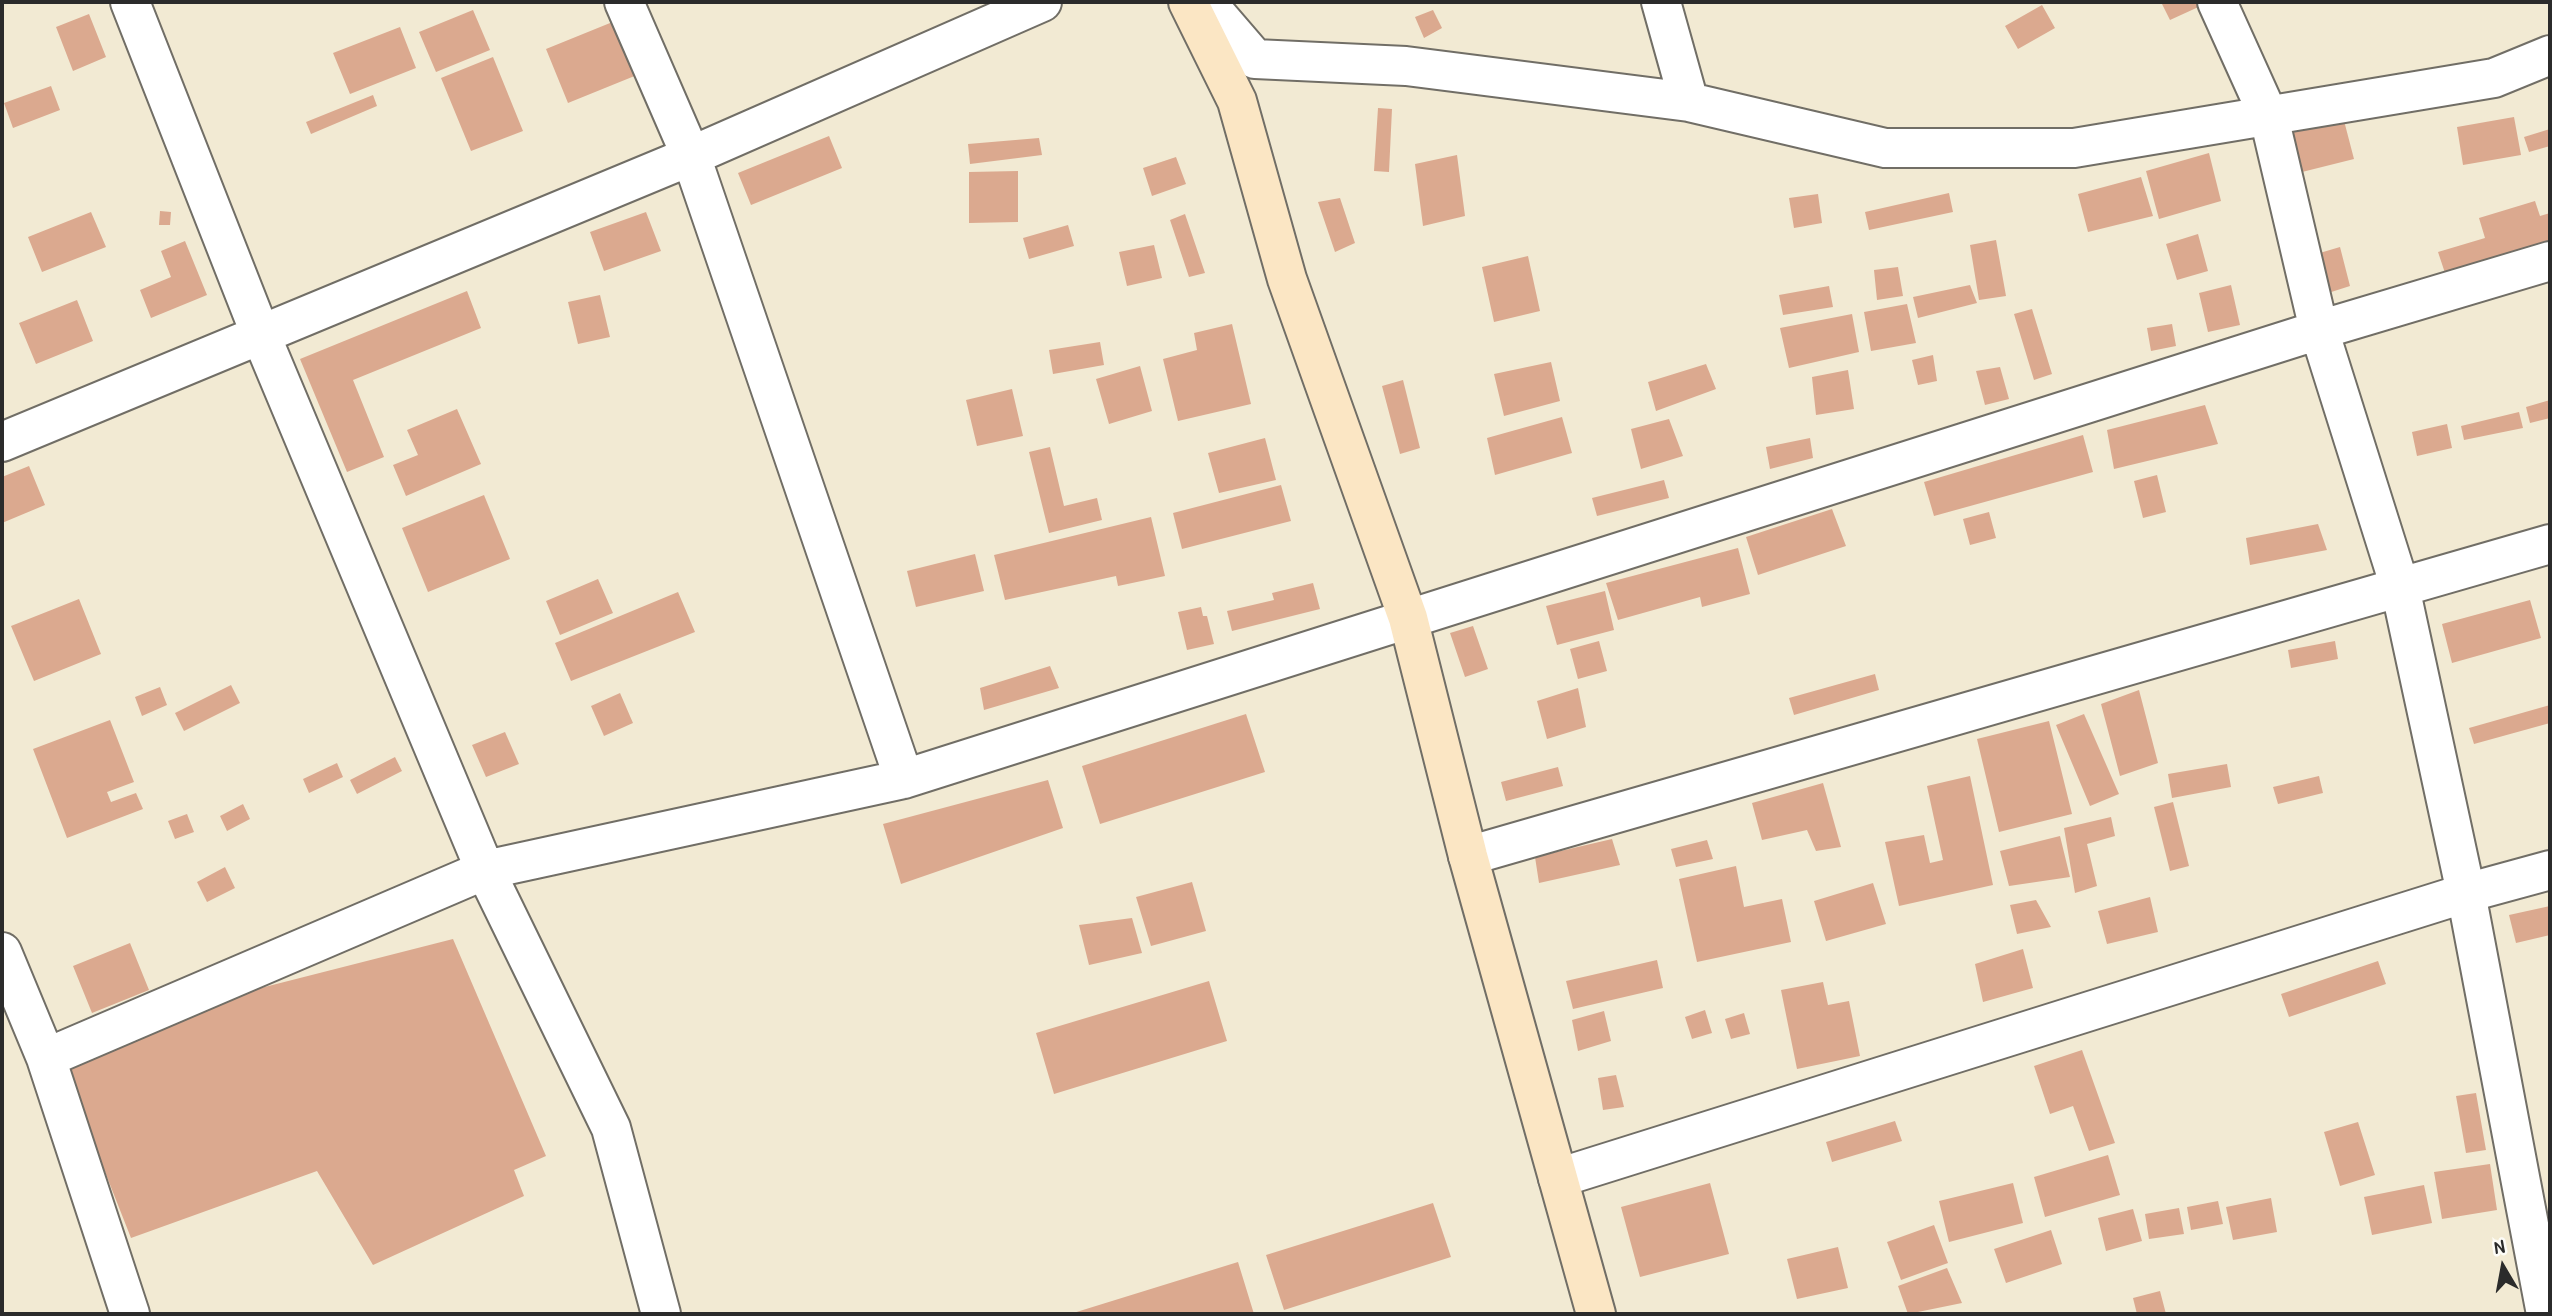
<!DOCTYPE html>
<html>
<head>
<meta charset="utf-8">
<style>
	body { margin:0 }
	#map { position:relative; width:2552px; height:1316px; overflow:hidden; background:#f2ead3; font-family:"Patrick Hand",sans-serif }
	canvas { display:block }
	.frame { position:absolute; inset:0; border:4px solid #2b2b2b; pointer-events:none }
	.north { position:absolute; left:2468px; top:1232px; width:70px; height:70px; -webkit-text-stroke:5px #fdfcf7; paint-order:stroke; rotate:350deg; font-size:19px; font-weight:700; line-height:28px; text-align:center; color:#2b2b2b }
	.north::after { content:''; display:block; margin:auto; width:24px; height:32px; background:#2b2b2b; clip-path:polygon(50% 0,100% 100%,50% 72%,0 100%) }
</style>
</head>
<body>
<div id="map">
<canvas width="2552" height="1316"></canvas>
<div class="frame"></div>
<div class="north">N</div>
</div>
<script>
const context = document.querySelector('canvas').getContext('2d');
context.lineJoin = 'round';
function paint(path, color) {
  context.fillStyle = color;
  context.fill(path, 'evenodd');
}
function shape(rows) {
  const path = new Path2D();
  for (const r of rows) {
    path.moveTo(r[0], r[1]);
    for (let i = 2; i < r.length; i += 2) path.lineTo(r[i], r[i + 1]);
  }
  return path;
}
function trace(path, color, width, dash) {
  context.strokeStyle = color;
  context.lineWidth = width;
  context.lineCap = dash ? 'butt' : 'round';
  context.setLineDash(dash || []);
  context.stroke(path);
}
const building = shape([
	[2161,2,2204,2,2205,4,2170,20],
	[2042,5,2055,28,2018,49,2005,26],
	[473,10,490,50,436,72,419,32],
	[1433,10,1442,28,1424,38,1415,17],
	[89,14,106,57,73,71,56,27],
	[615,21,637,75,568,103,546,49],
	[400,27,416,68,350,94,333,53],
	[493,57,523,131,471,151,441,78],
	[51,86,60,110,13,128,4,103],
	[373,95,377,106,311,134,306,122],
	[1378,108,1392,109,1389,172,1374,171],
	[2342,113,2354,159,2294,174,2281,129],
	[2514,117,2521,155,2463,165,2457,127],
	[2550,129,2550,146,2529,152,2524,137],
	[829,136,842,168,751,205,738,173],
	[1039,138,1042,155,970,164,968,144],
	[2209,153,2221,201,2159,219,2146,171],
	[1457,155,1465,216,1423,226,1415,164],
	[1176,157,1186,184,1152,196,1143,168],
	[1018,171,1018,222,969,223,969,172],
	[2141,177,2153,216,2088,232,2078,194],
	[1949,193,1953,212,1869,230,1865,212],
	[1818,194,1822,223,1794,228,1789,198],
	[1340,198,1355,243,1335,252,1318,202],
	[2535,201,2540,216,2550,213,2550,241,2445,273,2438,252,2485,238,2479,218],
	[160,211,171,212,170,225,159,225],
	[91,212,106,247,42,272,28,237],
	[646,212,661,251,604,271,590,232],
	[1185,214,1205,273,1189,277,1170,220],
	[1068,225,1074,246,1029,259,1023,238],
	[2198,234,2208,271,2177,280,2166,244],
	[1996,240,2006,296,1979,300,1970,245],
	[185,241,207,295,151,318,140,290,171,277,161,251],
	[1154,245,1162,278,1127,286,1119,252],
	[2340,247,2350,286,2325,294,2313,255],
	[1528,256,1540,311,1494,322,1482,267],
	[1898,267,1903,296,1877,300,1874,270],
	[1970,285,1977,303,1918,318,1913,297],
	[2231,285,2240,325,2208,332,2199,293],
	[1829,286,1833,307,1783,315,1779,295],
	[467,291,481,328,353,380,384,457,347,472,300,359],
	[600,295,610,337,578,344,568,302],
	[77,300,93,341,36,364,19,323],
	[1907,304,1916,343,1871,351,1864,312],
	[2032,309,2052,374,2034,380,2014,314],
	[1852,314,1859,352,1789,368,1780,328],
	[1232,324,1251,404,1178,421,1163,359,1197,350,1194,333],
	[2172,324,2176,346,2151,351,2147,328],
	[1100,342,1104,365,1053,374,1049,350],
	[1933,355,1937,381,1918,385,1912,360],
	[1551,362,1560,401,1504,416,1494,374],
	[1706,364,1716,389,1656,411,1648,382],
	[1140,366,1152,411,1109,424,1096,379],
	[2000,367,2009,399,1985,405,1976,371],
	[1848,370,1854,409,1816,415,1812,377],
	[1403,380,1420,448,1400,454,1382,386],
	[1012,389,1023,436,977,446,966,400],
	[2550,400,2550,418,2530,423,2526,407],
	[2205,405,2218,444,2114,469,2107,430],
	[457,409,481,464,406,496,393,465,418,455,407,430],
	[2519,412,2523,428,2464,440,2461,426],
	[1562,417,1572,453,1495,475,1487,438],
	[1669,419,1683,456,1641,469,1631,429],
	[2447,424,2452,448,2417,456,2412,432],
	[2083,435,2093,472,1934,516,1924,482],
	[1265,438,1276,480,1219,493,1208,453],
	[1810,438,1813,458,1770,469,1766,447],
	[1050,447,1064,506,1097,498,1102,520,1049,533,1029,452],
	[29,466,45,505,2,523,2,477],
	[2157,475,2166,512,2143,518,2134,481],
	[1664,480,1669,498,1597,516,1592,498],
	[1281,485,1291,521,1182,549,1173,513],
	[484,495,510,559,428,592,402,528],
	[1832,509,1846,546,1758,575,1746,537],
	[1989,512,1996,538,1970,545,1963,519],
	[1151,517,1165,576,1118,586,1116,576,1005,600,994,555],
	[2318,524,2327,550,2250,565,2246,538],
	[1738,548,1750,594,1702,607,1700,597,1618,620,1606,583],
	[975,554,984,591,916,607,907,571],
	[598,579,613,613,560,635,546,601],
	[1313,583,1320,609,1232,631,1227,611,1274,600,1272,593],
	[1605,591,1614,630,1557,645,1546,606],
	[678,592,695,632,571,681,555,643],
	[79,599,101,654,34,681,11,626],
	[2530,600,2541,638,2452,663,2442,624],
	[1201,607,1203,616,1207,616,1214,644,1187,650,1178,612],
	[1473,626,1488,669,1465,677,1450,633],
	[1599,641,1607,671,1578,679,1570,649],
	[2335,641,2338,659,2291,668,2288,650],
	[1050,666,1059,688,984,710,980,688],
	[1875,674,1879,690,1794,715,1789,698],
	[231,685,240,703,184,731,175,713],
	[160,687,167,705,142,716,135,697],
	[1578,688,1586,727,1547,739,1537,701],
	[2139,690,2158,763,2120,776,2101,704],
	[620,693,633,723,604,736,591,706],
	[2550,705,2550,723,2474,744,2469,728],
	[1246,714,1265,772,1100,824,1082,766],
	[2084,714,2119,794,2090,806,2056,725],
	[110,720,134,782,107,792,111,802,136,793,143,809,67,838,33,749],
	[2049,721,2072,814,1999,832,1977,739],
	[505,732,519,764,486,777,472,745],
	[395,757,402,771,357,794,350,780],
	[337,763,343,777,309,793,303,779],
	[2227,764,2231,787,2172,798,2168,774],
	[1558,767,1563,786,1506,801,1501,782],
	[1970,776,1993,885,1899,906,1885,842,1924,835,1930,863,1943,860,1927,786],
	[2319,776,2323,793,2278,804,2273,787],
	[1048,780,1063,828,901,884,883,824],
	[1823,783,1841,847,1816,851,1807,830,1762,840,1752,803],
	[2173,802,2189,866,2170,871,2154,807],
	[243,804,250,819,227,831,220,816],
	[187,814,194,832,175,839,168,821],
	[2111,817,2115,836,2087,844,2097,886,2075,893,2064,828],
	[2060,836,2070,877,2009,886,2000,851],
	[1612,839,1620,865,1539,883,1535,857],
	[1707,840,1713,859,1676,867,1671,849],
	[1736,866,1744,907,1782,899,1791,942,1697,962,1679,879],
	[225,867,235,888,207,902,197,882],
	[1192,882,1206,931,1151,946,1136,897],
	[1873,883,1886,924,1826,941,1814,901],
	[2150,897,2158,932,2107,944,2098,911],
	[2036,900,2051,927,2017,934,2010,905],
	[2550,906,2550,935,2516,943,2509,915],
	[1132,918,1142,953,1089,965,1079,925],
	[453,939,546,1156,514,1170,524,1196,373,1265,317,1171,131,1238,61,1060,245,992],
	[130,943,149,990,92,1013,73,966],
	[2023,949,2033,988,1983,1002,1975,964],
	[1657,960,1663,988,1573,1009,1566,981],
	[2378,961,2386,984,2289,1017,2281,994],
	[1209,981,1227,1041,1054,1094,1036,1033],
	[1823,982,1828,1005,1849,1001,1860,1056,1797,1069,1781,990],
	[1705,1010,1712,1033,1692,1039,1685,1017],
	[1604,1011,1611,1041,1578,1051,1572,1020],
	[1744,1013,1750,1034,1731,1039,1725,1019],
	[2082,1050,2115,1143,2089,1151,2073,1106,2050,1114,2034,1066],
	[1616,1075,1624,1107,1603,1110,1598,1078],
	[2476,1093,2486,1150,2466,1153,2456,1096],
	[1895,1121,1902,1141,1832,1162,1826,1142],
	[2358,1122,2375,1175,2340,1186,2324,1132],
	[2108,1155,2120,1195,2045,1217,2034,1177],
	[2490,1164,2497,1210,2442,1219,2434,1172],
	[1710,1183,1729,1254,1640,1277,1621,1207],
	[2013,1183,2023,1223,1949,1242,1939,1201],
	[2424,1185,2432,1223,2372,1235,2364,1197],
	[2271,1198,2277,1232,2233,1240,2226,1207],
	[2218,1201,2223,1224,2191,1230,2187,1207],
	[1433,1203,1451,1257,1284,1310,1266,1255],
	[2179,1208,2184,1234,2149,1239,2145,1214],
	[2133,1209,2142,1241,2106,1251,2098,1218],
	[1934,1225,1948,1263,1901,1280,1887,1242],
	[2051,1230,2062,1264,2006,1283,1994,1249],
	[1838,1247,1848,1288,1797,1299,1787,1259],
	[1238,1262,1254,1314,1070,1314],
	[1947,1268,1962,1303,1908,1314,1898,1286],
	[2160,1291,2166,1314,2137,1314,2133,1298]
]);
const street = shape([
	[130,2,260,333,485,870,611,1128,661,1314],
	[624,2,691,156,904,779],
	[1206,2,1255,59,1406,66,1689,102,1885,148,2074,148,2494,78,2550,55],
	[1661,2,1689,102],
	[2217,2,2269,117,2319,330,2400,587,2466,893,2546,1314],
	[2,442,691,156,1042,2],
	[1468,856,2550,544],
	[2,952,46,1058,130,1314],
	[46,1058,485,870,904,779,2319,330,2550,261],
	[1558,1178,2466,893,2550,870]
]);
const secondary = shape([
	[1188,2,1237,101,1287,279,1408,618,1468,856,1596,1314]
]);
paint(building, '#dba98f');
trace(street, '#716e66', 42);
trace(secondary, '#716e66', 42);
trace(street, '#fff', 38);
trace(secondary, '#fbe6c4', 38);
</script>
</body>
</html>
